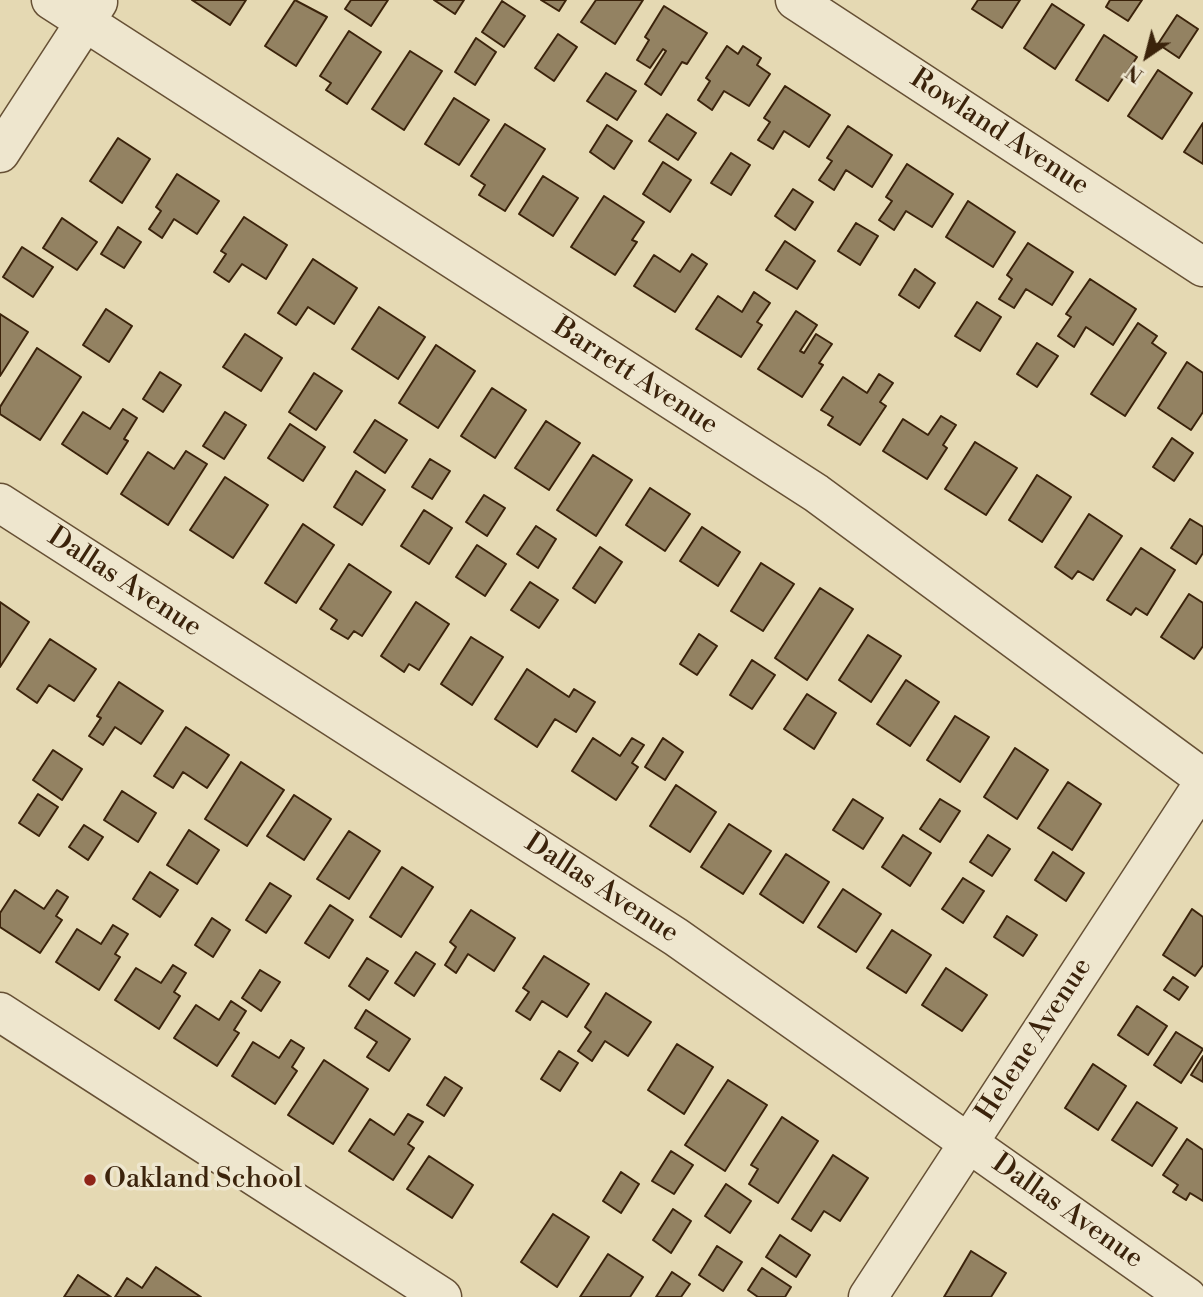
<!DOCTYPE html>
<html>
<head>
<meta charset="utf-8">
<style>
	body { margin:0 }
	#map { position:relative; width:1203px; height:1297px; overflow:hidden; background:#e5d9b3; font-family:"Libre Bodoni",serif }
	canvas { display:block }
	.north { position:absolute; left:1112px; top:21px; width:70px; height:70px; -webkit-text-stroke:5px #eee6ce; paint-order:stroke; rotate:215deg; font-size:19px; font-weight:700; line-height:28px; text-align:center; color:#3b230b }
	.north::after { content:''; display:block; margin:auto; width:24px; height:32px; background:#3b230b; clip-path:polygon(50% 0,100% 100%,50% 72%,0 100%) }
</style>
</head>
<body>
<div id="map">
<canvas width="1203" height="1297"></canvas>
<div class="north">N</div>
</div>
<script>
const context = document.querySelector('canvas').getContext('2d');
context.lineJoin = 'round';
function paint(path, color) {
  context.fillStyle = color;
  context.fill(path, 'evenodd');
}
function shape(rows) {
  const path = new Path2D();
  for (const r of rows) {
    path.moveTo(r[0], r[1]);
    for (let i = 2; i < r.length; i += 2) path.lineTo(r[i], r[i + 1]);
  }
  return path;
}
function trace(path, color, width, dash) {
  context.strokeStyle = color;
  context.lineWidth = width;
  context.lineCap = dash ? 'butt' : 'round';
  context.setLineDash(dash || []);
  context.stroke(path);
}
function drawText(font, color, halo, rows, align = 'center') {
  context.font = font + ' "Libre Bodoni",serif';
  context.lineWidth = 7;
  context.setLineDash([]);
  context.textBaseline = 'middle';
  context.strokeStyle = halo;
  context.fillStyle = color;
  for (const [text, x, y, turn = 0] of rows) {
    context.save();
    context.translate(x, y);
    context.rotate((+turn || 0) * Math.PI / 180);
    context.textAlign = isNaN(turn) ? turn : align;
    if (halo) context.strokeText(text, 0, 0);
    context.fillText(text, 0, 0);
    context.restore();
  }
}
const building = shape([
	[192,0,246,0,230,25,192,0],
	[295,0,327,17,296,66,265,46,295,0],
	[351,0,388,0,371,26,345,9,351,0],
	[434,0,464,0,455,14,434,0],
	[541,0,566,0,559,11,541,0],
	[596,0,643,0,615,44,581,22,596,0],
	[978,0,1020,0,1002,28,972,9,978,0],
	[1110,0,1142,0,1128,21,1106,7,1110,0],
	[502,1,525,16,504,47,482,32,502,1],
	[1052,4,1084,25,1055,69,1024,48,1052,4],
	[664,6,707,33,687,64,682,62,661,95,645,84,666,51,663,49,650,68,637,60,649,40,645,37,664,6],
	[1177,15,1198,29,1179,58,1158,44,1177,15],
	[349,31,381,52,347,104,326,90,331,83,320,76,349,31],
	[558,34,577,47,554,81,535,68,558,34],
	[1104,35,1137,57,1108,101,1076,80,1104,35],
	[476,38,496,52,475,85,455,72,476,38],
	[727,46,738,54,743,46,761,58,757,65,770,74,749,106,724,91,712,110,698,100,710,81,706,78,727,46],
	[410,51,442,71,404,130,372,109,410,51],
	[1158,70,1192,93,1162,139,1128,116,1158,70],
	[606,73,636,91,617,120,587,101,606,73],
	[785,86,830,115,809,147,784,131,773,149,758,140,770,122,764,118,785,86],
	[454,98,489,120,459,165,425,144,454,98],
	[667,114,696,133,678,160,649,141,667,114],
	[1203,123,1203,164,1184,152,1203,123],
	[505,124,545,149,505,211,479,195,485,185,471,176,505,124],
	[607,125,632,141,614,169,590,152,607,125],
	[848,126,892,155,872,187,846,170,834,190,819,180,832,161,827,158,848,126],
	[118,138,150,159,122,203,90,181,118,138],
	[731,153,750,165,731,195,711,183,731,153],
	[663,162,691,180,670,212,643,194,663,162],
	[907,164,953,194,932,227,906,211,894,230,879,220,892,201,886,197,907,164],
	[177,174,219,201,197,234,174,219,162,238,149,229,161,211,156,207,177,174],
	[543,176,578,198,553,236,519,214,543,176],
	[793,189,813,202,795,230,775,216,793,189],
	[604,196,644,222,632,240,637,242,615,275,571,247,604,196],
	[968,201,1015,232,993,267,946,237,968,201],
	[244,217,287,245,266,279,242,264,229,282,214,272,226,254,221,251,244,217],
	[62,218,97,242,77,270,43,248,62,218],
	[856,223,878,236,860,265,838,251,856,223],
	[118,227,141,242,124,268,101,254,118,227],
	[785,241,815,261,797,289,766,270,785,241],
	[1028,243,1073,272,1052,305,1026,289,1014,308,999,299,1012,279,1007,275,1028,243],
	[22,247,53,267,33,297,3,277,22,247],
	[692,254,707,264,675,312,634,286,654,255,680,272,692,254],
	[313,259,357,288,334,324,308,307,296,325,278,313,313,259],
	[915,269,935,283,919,308,899,295,915,269],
	[1090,279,1136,309,1113,345,1086,327,1074,347,1058,336,1071,317,1066,314,1090,279],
	[754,292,770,303,757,322,762,325,741,357,696,329,718,296,742,312,754,292],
	[977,302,1001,317,980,351,955,336,977,302],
	[379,307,425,337,398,379,352,349,379,307],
	[106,309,132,326,109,362,83,345,106,309],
	[796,311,817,325,800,351,804,353,816,334,832,344,819,363,823,365,802,397,758,369,796,311],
	[0,314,28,332,0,376,0,314],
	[1138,323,1157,336,1152,343,1166,353,1125,416,1091,394,1138,323],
	[245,334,282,358,261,391,223,367,245,334],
	[1037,343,1058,356,1037,387,1017,374,1037,343],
	[436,345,475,371,438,428,399,403,436,345],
	[37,348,81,377,40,440,0,414,0,407,37,348],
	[1187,362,1203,373,1203,412,1191,430,1158,408,1187,362],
	[160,372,181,385,163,412,143,399,160,372],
	[314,373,342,391,316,430,289,412,314,373],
	[879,374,893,383,880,402,886,406,860,445,828,425,833,417,821,410,843,377,867,393,879,374],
	[492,388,526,410,495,458,461,436,492,388],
	[123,409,137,418,124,439,128,441,107,474,62,444,83,412,110,429,123,409],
	[225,412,246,425,224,459,203,446,225,412],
	[941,416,956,425,943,445,947,448,927,479,883,451,903,419,928,435,941,416],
	[375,420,407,440,385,473,354,452,375,420],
	[546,421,580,443,549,490,515,468,546,421],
	[290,424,325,447,303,481,268,458,290,424],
	[1172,438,1193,453,1174,481,1153,467,1172,438],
	[975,442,1017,468,986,515,945,489,975,442],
	[186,451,207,464,168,525,121,494,148,452,174,469,186,451],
	[593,455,632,480,596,536,557,510,593,455],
	[430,459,450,471,432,499,412,487,430,459],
	[356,471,385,490,362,525,334,507,356,471],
	[1037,475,1071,497,1042,542,1009,520,1037,475],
	[225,477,268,505,233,558,190,530,225,477],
	[650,488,690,514,665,551,626,525,650,488],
	[484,495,505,508,487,536,466,522,484,495],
	[424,510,452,528,429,564,401,546,424,510],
	[1089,514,1122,536,1093,580,1078,571,1072,579,1055,567,1089,514],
	[1190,519,1203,527,1203,553,1196,564,1171,548,1190,519],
	[303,524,334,545,296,603,265,583,303,524],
	[536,526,556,539,538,568,517,554,536,526],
	[702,527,740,552,718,586,680,561,702,527],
	[477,545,506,564,485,596,456,577,477,545],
	[600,547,622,562,595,603,573,588,600,547],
	[1141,548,1175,570,1147,615,1136,608,1131,615,1107,600,1141,548],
	[761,563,794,584,763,631,731,611,761,563],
	[349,564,391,592,362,636,354,631,348,639,331,629,337,620,320,609,349,564],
	[530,582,558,600,539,628,511,610,530,582],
	[820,588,853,609,807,680,775,658,820,588],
	[1189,594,1203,603,1203,646,1194,659,1161,637,1189,594],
	[0,602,29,622,0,667,0,602],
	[416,602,449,624,419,670,409,664,404,672,381,656,416,602],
	[699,634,717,646,697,675,680,664,699,634],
	[868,635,901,656,871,702,839,680,868,635],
	[471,637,503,657,472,705,441,684,471,637],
	[50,639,96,669,74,701,49,685,37,703,17,689,50,639],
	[752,660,775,675,752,709,730,695,752,660],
	[527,669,569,697,574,689,595,702,576,732,555,719,537,747,495,719,527,669],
	[906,680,939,702,910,746,877,724,906,680],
	[119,682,163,711,141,744,115,727,103,745,89,736,101,718,97,716,119,682],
	[807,694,836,713,814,749,784,729,807,694],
	[955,716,989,737,960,782,927,760,955,716],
	[186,727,229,755,207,788,183,772,173,788,154,776,186,727],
	[593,738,620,756,632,738,644,745,632,763,638,767,616,800,572,771,593,738],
	[663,738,683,752,665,780,645,767,663,738],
	[1015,748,1048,770,1017,819,984,797,1015,748],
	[53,750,82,769,62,800,33,780,53,750],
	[241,762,284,790,247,846,205,819,241,762],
	[1068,782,1101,804,1072,850,1038,828,1068,782],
	[676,785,716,812,690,852,650,826,676,785],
	[122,791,156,813,138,842,104,820,122,791],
	[38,794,58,807,39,836,19,823,38,794],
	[294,795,331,819,304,860,267,836,294,795],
	[853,799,883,818,863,849,833,830,853,799],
	[940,799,960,811,940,842,920,829,940,799],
	[729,824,771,851,743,894,701,867,729,824],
	[84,825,103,837,88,860,69,847,84,825],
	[189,830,219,850,197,884,167,865,189,830],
	[349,831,380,851,349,899,317,879,349,831],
	[903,835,931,853,910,886,882,867,903,835],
	[988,835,1010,849,992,876,970,862,988,835],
	[1053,852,1084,873,1066,901,1035,880,1053,852],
	[786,854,829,882,803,923,760,894,786,854],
	[402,867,433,887,401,937,370,917,402,867],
	[150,872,178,890,160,917,133,899,150,872],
	[963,878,984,891,963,923,942,909,963,878],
	[270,883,291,896,266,933,246,920,270,883],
	[843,889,881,914,856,952,818,927,843,889],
	[15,890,44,909,57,890,68,897,56,916,62,920,40,953,0,927,0,913,15,890],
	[330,905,353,920,329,958,305,943,330,905],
	[1192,909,1203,917,1203,965,1195,976,1163,955,1192,909],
	[471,910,515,938,494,971,468,954,456,973,445,965,456,947,450,942,471,910],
	[1007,916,1037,935,1023,956,994,937,1007,916],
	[212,918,230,930,213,957,195,945,212,918],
	[113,925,128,934,115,954,120,957,99,990,56,962,77,929,101,944,113,925],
	[892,930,931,955,906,993,867,968,892,930],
	[416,952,435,964,414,996,395,983,416,952],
	[544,956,589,984,567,1017,542,1001,530,1020,516,1011,529,992,523,988,544,956],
	[367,958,388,971,369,1000,349,986,367,958],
	[173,965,186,973,174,992,180,996,159,1029,115,1000,136,968,161,983,173,965],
	[946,968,987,995,962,1031,922,1005,946,968],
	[260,970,280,982,261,1011,242,998,260,970],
	[1173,977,1188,987,1179,1000,1164,990,1173,977],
	[606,993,651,1022,628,1056,605,1041,592,1061,578,1051,591,1032,585,1027,606,993],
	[231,1001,246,1011,234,1030,239,1033,217,1066,174,1038,196,1005,219,1020,231,1001],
	[1137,1006,1167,1026,1148,1055,1118,1035,1137,1006],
	[366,1010,410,1039,389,1071,367,1057,377,1042,355,1028,366,1010],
	[1176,1032,1203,1049,1181,1083,1154,1065,1176,1032],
	[291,1040,304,1048,292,1067,297,1071,275,1104,232,1076,253,1042,279,1058,291,1040],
	[677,1044,713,1067,684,1114,648,1090,677,1044],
	[559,1051,578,1063,560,1091,541,1079,559,1051],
	[1203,1056,1203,1082,1191,1075,1203,1056],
	[324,1060,368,1089,333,1144,288,1115,324,1060],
	[1093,1064,1126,1086,1098,1130,1065,1108,1093,1064],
	[445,1077,462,1088,444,1116,427,1105,445,1077],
	[728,1080,767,1105,725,1171,685,1145,728,1080],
	[1137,1102,1177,1128,1152,1166,1112,1140,1137,1102],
	[408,1114,423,1122,408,1144,414,1148,393,1180,349,1151,370,1119,394,1135,408,1114],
	[782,1117,818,1141,778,1203,749,1184,758,1169,751,1165,782,1117],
	[1187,1139,1203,1150,1203,1201,1190,1193,1186,1200,1173,1192,1178,1185,1163,1175,1187,1139],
	[671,1151,693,1165,674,1194,652,1181,671,1151],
	[833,1155,868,1178,840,1221,824,1211,811,1231,792,1219,833,1155],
	[429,1156,473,1185,452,1218,407,1189,429,1156],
	[621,1172,639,1184,621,1213,603,1201,621,1172],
	[726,1184,751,1201,730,1233,705,1216,726,1184],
	[673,1209,691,1221,671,1253,653,1240,673,1209],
	[553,1214,589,1237,557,1287,521,1262,553,1214],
	[780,1235,810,1255,796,1277,766,1257,780,1235],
	[717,1246,742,1262,723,1291,699,1275,717,1246],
	[971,1251,1006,1273,991,1297,944,1297,971,1251],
	[608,1254,643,1277,630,1297,580,1297,608,1254],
	[156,1267,201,1297,115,1297,127,1278,142,1288,156,1267],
	[762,1268,791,1287,785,1297,758,1297,748,1290,762,1268],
	[672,1272,690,1284,681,1297,656,1297,672,1272],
	[78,1275,111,1297,64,1297,78,1275]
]);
const minor = shape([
	[51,0,816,493,1203,778],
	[795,0,1203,267],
	[0,153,98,2],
	[0,503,676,937,1187,1297],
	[0,1012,442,1297],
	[868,1297,1203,784]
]);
const markers = [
	[90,1180,7,"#8f2418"]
];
const streetNames = [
	["Rowland Avenue",999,133,33],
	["Barrett Avenue",635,377,33],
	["Dallas Avenue",124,583,33],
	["Dallas Avenue",601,889,33],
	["Helene Avenue",1035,1040,-57],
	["Dallas Avenue",1067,1212,35]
];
const poiNames = [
	["Oakland School",104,1180]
];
paint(building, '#938262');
trace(building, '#3b230b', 2);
trace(minor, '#665035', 41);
trace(minor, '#eee6ce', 38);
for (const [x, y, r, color] of markers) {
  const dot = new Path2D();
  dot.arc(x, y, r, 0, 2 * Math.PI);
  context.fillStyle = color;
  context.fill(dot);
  trace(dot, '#eee6ce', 2.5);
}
drawText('28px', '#3b230b', '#eee6ce', streetNames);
drawText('28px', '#3b230b', '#eee6ce', poiNames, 'left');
</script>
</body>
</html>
